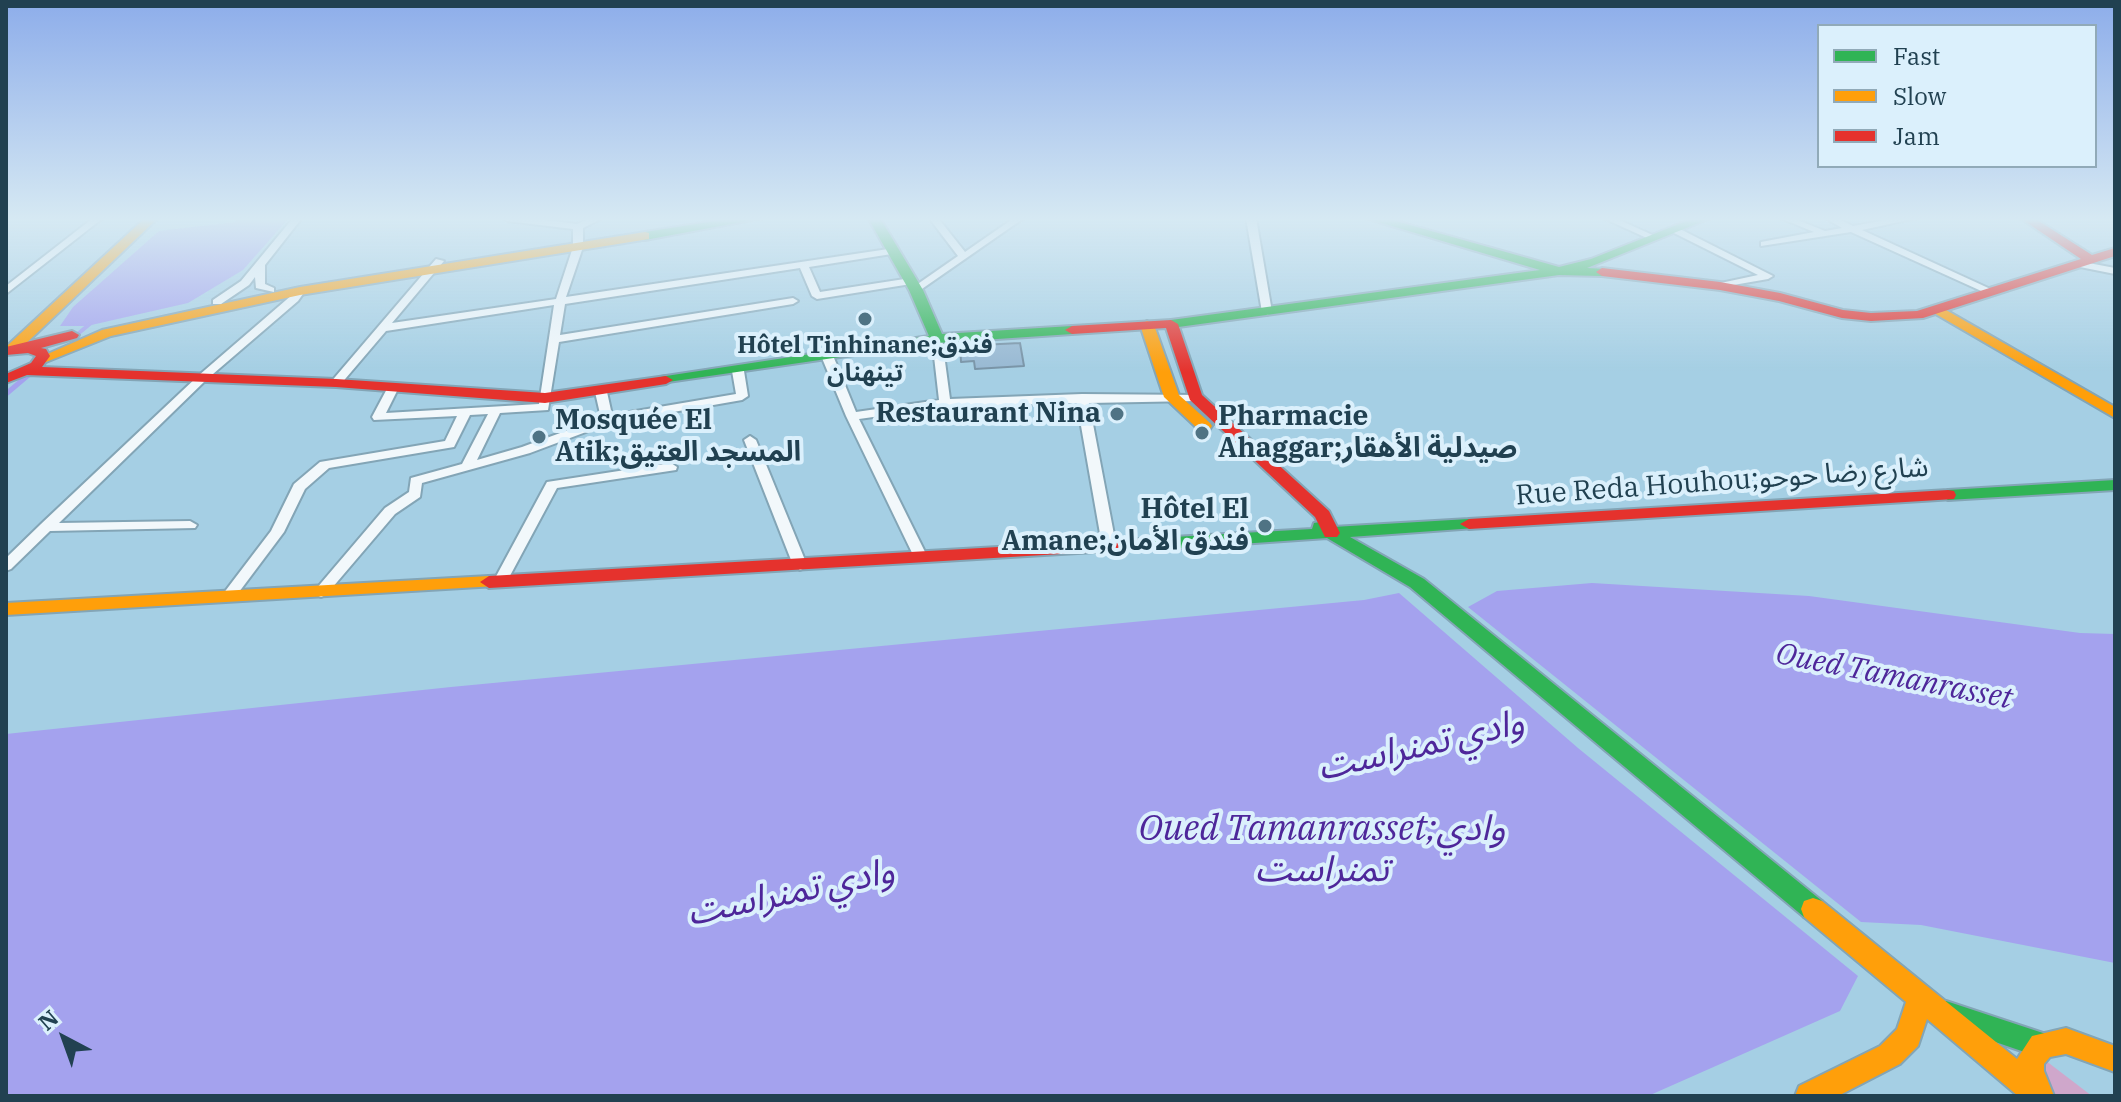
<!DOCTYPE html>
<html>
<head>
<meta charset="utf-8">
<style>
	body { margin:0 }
	#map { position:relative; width:2121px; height:1102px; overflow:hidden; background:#a5cfe4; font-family:"IBM Plex Serif",serif }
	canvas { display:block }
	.frame { position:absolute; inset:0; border:8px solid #214151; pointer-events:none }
	.legend { position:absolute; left:1817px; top:24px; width:280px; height:144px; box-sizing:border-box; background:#dbf0fc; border:2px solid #91aab8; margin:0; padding:10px 14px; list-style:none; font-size:24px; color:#214151 }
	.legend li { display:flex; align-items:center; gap:16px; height:40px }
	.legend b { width:40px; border:2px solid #91aab8 }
	.north { position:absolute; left:24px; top:998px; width:80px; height:80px; -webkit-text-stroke:6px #dbf0fc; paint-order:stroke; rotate:319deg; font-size:22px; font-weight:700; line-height:32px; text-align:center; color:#214151 }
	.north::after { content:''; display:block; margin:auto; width:28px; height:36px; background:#214151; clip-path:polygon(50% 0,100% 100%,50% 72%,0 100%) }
</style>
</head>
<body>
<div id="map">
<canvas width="2121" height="1102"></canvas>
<div class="frame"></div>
<ul class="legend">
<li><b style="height:10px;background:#30b455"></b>Fast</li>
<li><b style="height:10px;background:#ff9f0a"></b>Slow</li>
<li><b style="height:10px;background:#e5322d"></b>Jam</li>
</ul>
<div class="north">N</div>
</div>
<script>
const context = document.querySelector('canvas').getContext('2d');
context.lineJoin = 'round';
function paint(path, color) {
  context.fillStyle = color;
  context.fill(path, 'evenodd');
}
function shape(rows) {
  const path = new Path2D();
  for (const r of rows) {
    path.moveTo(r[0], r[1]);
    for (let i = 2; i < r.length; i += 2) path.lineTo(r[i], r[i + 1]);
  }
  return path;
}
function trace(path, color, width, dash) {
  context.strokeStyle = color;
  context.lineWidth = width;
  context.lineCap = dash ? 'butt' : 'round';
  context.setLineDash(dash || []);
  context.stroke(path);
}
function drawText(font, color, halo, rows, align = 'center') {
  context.font = font + ' "IBM Plex Serif","Noto Sans Arabic",serif';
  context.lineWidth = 8;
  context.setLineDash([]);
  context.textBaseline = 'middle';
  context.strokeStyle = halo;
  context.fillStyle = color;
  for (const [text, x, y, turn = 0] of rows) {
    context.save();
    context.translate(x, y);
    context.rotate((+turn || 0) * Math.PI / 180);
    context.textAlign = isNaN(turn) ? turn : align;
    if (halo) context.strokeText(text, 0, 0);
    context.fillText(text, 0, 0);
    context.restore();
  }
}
const green = shape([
	[2037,1054,2092,1096,2041,1096]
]);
const water = shape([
	[238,218,289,218,243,270,188,303,87,326,60,326,73,307,159,231,234,222],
	[1592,583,1809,596,2080,633,2115,634,2115,963,1921,925,1861,922,1468,607,1497,591],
	[1399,593,1578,748,1858,976,1840,1011,1648,1096,6,1096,6,734,451,687,1364,600]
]);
const streamFar1 = shape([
	[74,337,91,323]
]);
const stream = shape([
	[6,394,32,372]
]);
const building = shape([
	[1020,343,1024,366,975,369,974,361,961,362,960,346,1020,343]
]);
const street = shape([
	[93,218,103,218,6,294,6,286,93,218],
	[293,218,302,218,265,265,265,284,274,288,274,292,256,288,255,277,249,285,221,304,213,304,213,300,241,281,293,218],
	[503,218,530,218,577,224,591,218,603,218,583,228,583,247,566,297,895,248,898,249,898,253,809,267,820,292,911,278,916,281,911,284,817,299,812,296,800,268,565,304,560,335,793,298,798,301,793,304,559,342,548,410,500,413,477,460,522,447,601,418,595,392,601,388,607,392,612,415,736,394,732,371,738,368,744,371,748,396,742,400,610,423,530,453,422,483,420,497,395,514,326,595,321,597,316,595,314,592,316,589,385,508,409,492,411,478,462,464,488,414,470,415,454,447,329,468,305,489,284,532,233,600,223,600,221,597,223,594,271,531,294,484,320,462,445,441,457,416,374,420,372,417,389,385,397,385,399,387,386,413,539,404,554,305,386,331,340,385,336,386,330,383,436,259,444,261,392,323,556,299,573,247,573,229,507,221,503,218],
	[929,218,938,218,965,252,1014,218,1024,218,916,293,912,292,912,288,958,256,929,218],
	[1246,218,1256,218,1272,312,1267,315,1262,312,1246,218],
	[1603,218,1615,218,1657,237,1649,239,1603,218],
	[1780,218,1793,218,1825,231,1842,228,1825,218,1837,218,1853,226,1896,218,1917,218,1862,230,1997,292,1988,294,1851,232,1761,246,1761,242,1814,232,1780,218],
	[1672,228,1678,228,1773,276,1768,279,1716,288,1716,284,1758,275,1672,232,1672,228],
	[2078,261,2115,268,2115,274,2075,266,2073,264,2078,261],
	[300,288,305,291,298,301,206,380,59,523,190,521,197,525,195,528,50,531,11,569,6,571,6,558,41,524,198,376,300,288],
	[937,336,942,339,950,399,1082,394,1199,395,1199,399,1195,401,1089,403,1116,545,1114,548,1104,548,1102,545,1077,403,945,407,859,419,928,558,921,562,916,561,846,416,822,358,828,355,834,358,856,412,939,400,932,339,937,336],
	[750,436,756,440,807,565,805,568,800,570,793,565,744,440,750,436],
	[671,463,677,467,676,470,557,488,505,585,495,585,493,582,547,482,671,463]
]);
const fast = shape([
	[734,218,763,218,645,240,639,236,645,232,734,218],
	[868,218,880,218,923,290,942,334,1072,326,1079,330,1072,334,937,343,661,383,661,377,666,376,929,336,909,290,868,218],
	[1365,218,1385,218,1559,267,1591,259,1694,218,1711,218,1587,268,1607,269,1608,272,1602,276,1559,275,1171,328,1164,324,1171,320,1540,270,1365,218],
	[2115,480,2115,490,1948,500,1940,495,1948,490,2115,480],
	[1469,519,1475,520,1478,524,1475,528,1350,537,1424,579,1822,901,1825,909,1822,917,1813,920,1804,917,1410,587,1327,538,1139,551,1130,545,1139,539,1312,529,1314,523,1320,522,1333,527,1469,519],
	[1946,1001,2052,1036,2056,1045,2052,1054,2042,1058,1937,1022,1933,1013,1937,1004,1946,1001]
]);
const slow = shape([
	[145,218,158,218,18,351,8,351,8,345,145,218],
	[645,232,649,233,649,239,300,295,111,336,41,364,34,360,102,330,300,287,645,232],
	[1939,306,2115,407,2115,418,1934,313,1934,307,1939,306],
	[1147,321,1154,325,1179,395,1210,423,1212,426,1210,429,1198,429,1164,397,1140,325,1147,321],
	[489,576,498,582,496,586,6,615,6,603,489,576],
	[1813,898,1822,901,2017,1059,2032,1036,2066,1028,2115,1046,2115,1072,2066,1054,2050,1057,2044,1064,2044,1071,2054,1096,2018,1096,1927,1019,1918,1046,1900,1064,1838,1096,1795,1096,1799,1086,1880,1046,1897,1029,1906,1002,1804,917,1801,909,1804,901,1813,898]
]);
const jam = shape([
	[2020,218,2034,218,2092,255,2115,248,2115,256,1923,318,1871,321,1842,318,1779,301,1720,290,1602,276,1596,272,1602,268,1720,282,1780,293,1843,310,1871,313,1917,311,2081,259,2020,218],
	[1171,320,1178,324,1202,395,1329,511,1340,533,1337,537,1325,537,1315,517,1190,400,1166,328,1072,334,1065,330,1072,326,1171,320],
	[72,331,79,335,77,338,41,348,46,349,50,356,42,367,336,379,545,393,666,376,673,380,666,384,545,403,336,387,27,375,6,383,6,374,31,363,36,356,28,353,6,355,6,347,72,331],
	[1948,490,1954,491,1956,495,1954,499,1469,529,1460,524,1469,519,1948,490],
	[1139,539,1145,541,1148,545,1145,549,489,588,480,582,489,576,1139,539]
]);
const markers = [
	[865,319,8,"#4f7384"],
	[1117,414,8,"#4f7384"],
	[1202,433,8,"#4f7384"],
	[539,437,8,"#4f7384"],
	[1265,526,8,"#4f7384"]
];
const farPoinames = [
	["Hôtel Tinhinane;فندق",865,346],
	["تينهنان",865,374]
];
const poiNames = [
	["Restaurant Nina",1101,414],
	["Pharmacie",1218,417,"left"],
	["Ahaggar;صيدلية الأهقار",1218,449,"left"],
	["Mosquée El",555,421,"left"],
	["Atik;المسجد العتيق",555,453,"left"],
	["Hôtel El",1249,510],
	["Amane;فندق الأمان",1249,542]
];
const streetNames = [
	["Rue Reda Houhou;شارع رضا حوحو",1722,482,-4]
];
const waterNames = [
	["Oued Tamanrasset",1894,677,11]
];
const nearWaternames = [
	["وادي تمنراست",1421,746,-13],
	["Oued Tamanrasset;وادي",1322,830],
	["تمنراست",1322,871],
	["وادي تمنراست",791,893,-12]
];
paint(green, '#cfa7cb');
paint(water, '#a4a2ee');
trace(streamFar1, '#a4a2ee', 4);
trace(stream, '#a4a2ee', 5);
paint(building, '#97b8d2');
trace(building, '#7792a5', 2);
trace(street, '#83a5b6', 4);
trace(fast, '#83a5b6', 4);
trace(slow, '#83a5b6', 4);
trace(jam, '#83a5b6', 4);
paint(street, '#f2f8fb');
paint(fast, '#30b455');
paint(slow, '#ff9f0a');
paint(jam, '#e5322d');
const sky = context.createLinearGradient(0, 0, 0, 372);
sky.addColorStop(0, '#8dadea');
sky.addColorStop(0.59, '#d6e9f3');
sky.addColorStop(1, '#d6e9f300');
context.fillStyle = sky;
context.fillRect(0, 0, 2121, 372);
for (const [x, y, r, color] of markers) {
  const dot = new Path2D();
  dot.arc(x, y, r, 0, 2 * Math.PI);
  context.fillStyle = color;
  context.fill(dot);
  trace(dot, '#dbf0fc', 3);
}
drawText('bold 24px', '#214151', '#dbf0fc', farPoinames);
drawText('bold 28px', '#214151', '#dbf0fc', poiNames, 'right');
drawText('28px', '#214151', '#dbf0fc', streetNames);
drawText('italic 30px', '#4e279a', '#dbf0fc', waterNames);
drawText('italic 36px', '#4e279a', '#dbf0fc', nearWaternames);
</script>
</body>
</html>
